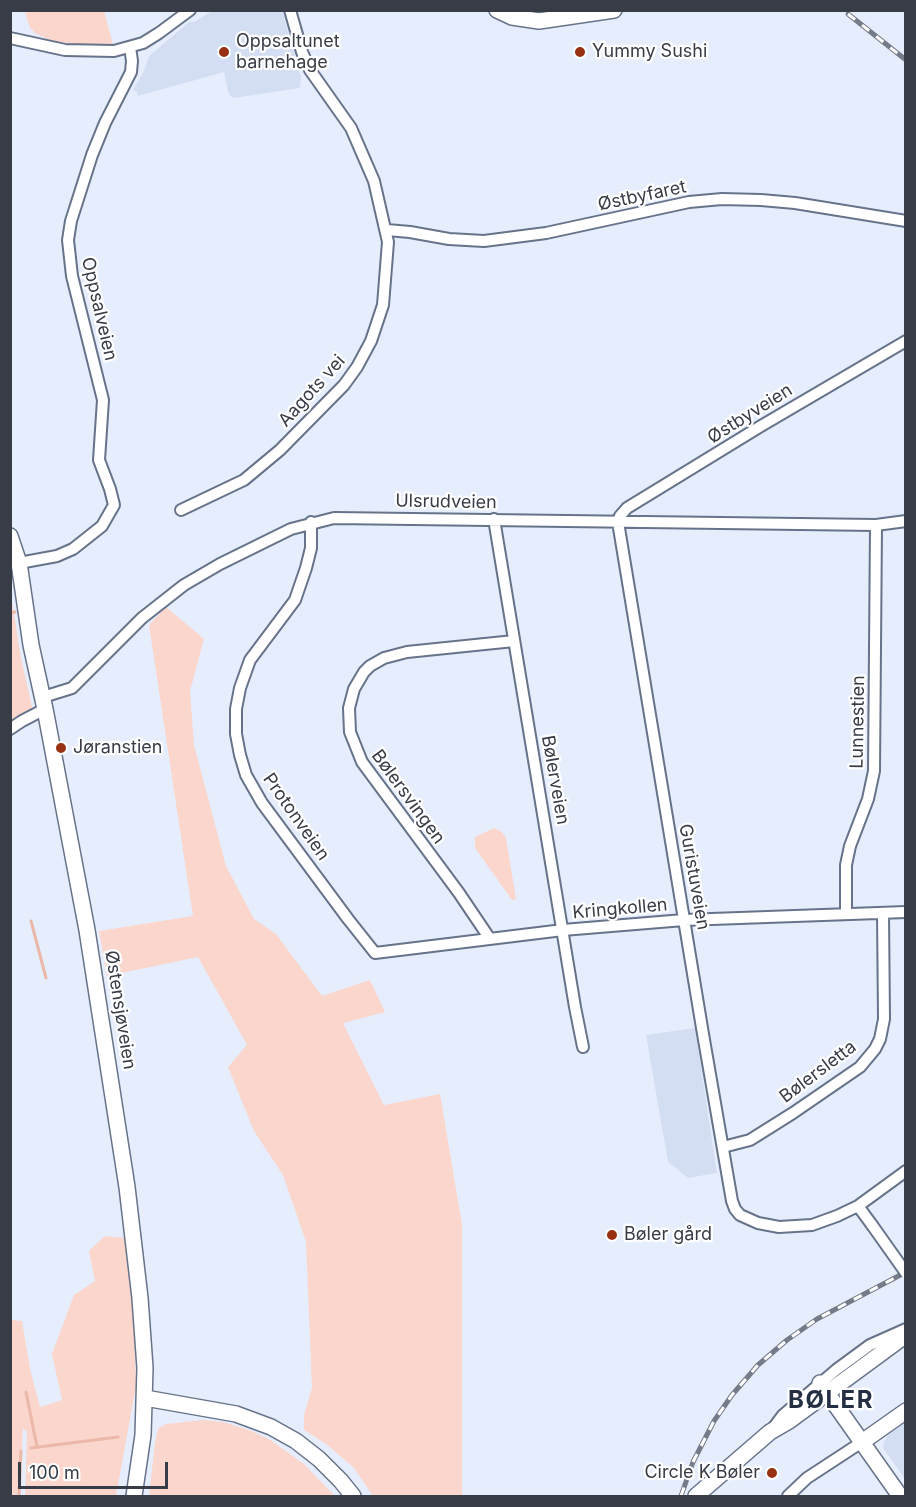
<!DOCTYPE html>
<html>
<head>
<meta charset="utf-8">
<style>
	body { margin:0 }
	#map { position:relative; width:916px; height:1507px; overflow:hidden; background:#e6eefe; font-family:Inter,sans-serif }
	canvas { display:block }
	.frame { position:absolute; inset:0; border:12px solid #373c47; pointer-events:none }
	.scale { position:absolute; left:18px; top:1462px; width:150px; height:27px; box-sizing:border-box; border:3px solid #373c47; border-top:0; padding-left:8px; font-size:18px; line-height:21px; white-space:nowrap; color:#373c47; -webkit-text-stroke:4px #fff; paint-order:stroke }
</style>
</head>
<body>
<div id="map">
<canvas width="916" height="1507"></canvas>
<div class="frame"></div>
<div class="scale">100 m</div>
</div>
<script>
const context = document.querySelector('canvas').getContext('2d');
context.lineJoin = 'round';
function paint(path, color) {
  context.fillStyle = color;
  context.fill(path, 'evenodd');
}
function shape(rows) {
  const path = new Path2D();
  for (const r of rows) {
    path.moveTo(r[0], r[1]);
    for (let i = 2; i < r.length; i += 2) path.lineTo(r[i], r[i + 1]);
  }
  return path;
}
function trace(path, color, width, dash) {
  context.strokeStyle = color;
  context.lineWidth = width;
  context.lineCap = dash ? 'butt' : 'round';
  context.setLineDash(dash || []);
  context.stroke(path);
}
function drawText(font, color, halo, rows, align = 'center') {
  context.font = font + ' Inter,sans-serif';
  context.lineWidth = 4.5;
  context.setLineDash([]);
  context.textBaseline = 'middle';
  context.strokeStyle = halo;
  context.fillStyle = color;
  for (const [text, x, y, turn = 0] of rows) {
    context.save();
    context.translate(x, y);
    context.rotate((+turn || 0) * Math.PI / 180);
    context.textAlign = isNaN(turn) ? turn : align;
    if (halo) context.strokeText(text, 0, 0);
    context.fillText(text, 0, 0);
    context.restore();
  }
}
const built = shape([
	[212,11,282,11,301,77,300,88,234,98,230,96,228,91,224,72,138,96,137,92,133,90,143,73,149,56,189,22,194,22],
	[695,1028,717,1173,688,1178,668,1162,646,1035],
	[905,1423,905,1479,883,1448,884,1441,890,1433]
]);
const green = shape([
	[35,10,104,11,113,44,95,47,52,41,35,33,30,28,25,13],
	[10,588,21,658,33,711,10,728],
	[166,607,204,639,190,691,194,745,226,866,254,919,276,934,322,996,370,980,385,1012,343,1023,384,1105,440,1094,462,1225,462,1496,373,1496,354,1468,326,1444,304,1430,304,1415,312,1388,306,1242,283,1175,254,1131,228,1067,247,1045,198,957,107,976,99,931,193,916,149,625],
	[494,828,502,832,506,838,516,899,512,900,475,848,475,837],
	[105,1236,124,1238,133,1292,136,1386,116,1496,25,1496,27,1432,23,1428,19,1496,11,1496,11,1320,22,1321,30,1369,40,1407,62,1400,52,1354,74,1295,95,1281,89,1251],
	[203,1420,223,1422,249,1430,269,1439,304,1464,335,1496,149,1496,155,1443,158,1429,166,1424]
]);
const stream = shape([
	[10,613,15,612],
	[31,921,46,978],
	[26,1392,37,1447],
	[31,1448,118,1437],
	[19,1496,21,1451]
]);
const street = shape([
	[10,38,65,50,114,51,143,43,159,33,190,10],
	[387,230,410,232,449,239,484,241,546,233,689,202,722,199,761,200,795,203,906,221],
	[906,341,761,426,627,508,620,516,618,522,703,1034,732,1201,735,1209,740,1215,758,1223,779,1227,812,1225,837,1216,858,1206,906,1171],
	[181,510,244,480,280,450,344,385,357,367,371,341,383,305,388,242,374,181,351,128,310,70,302,52,290,10],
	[494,519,575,1007,583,1047],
	[311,522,311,548,306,568,295,600,250,660,240,688,236,709,236,734,240,755,246,775,262,803,348,919,375,953,563,930,684,920,906,912],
	[19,563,57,556,73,549,102,526,114,505,110,489,99,460,103,400,72,276,68,240,71,221,92,155,105,123,131,72,132,61,130,47],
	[43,697,72,688,142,618,184,585,220,564,291,529,334,518,876,525,906,521],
	[10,729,22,721,45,709],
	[846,914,846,865,850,846,868,799,874,771,876,525],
	[490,939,459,893,362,762,350,732,349,708,354,689,364,672,370,666,384,658,407,652,514,641],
	[723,1147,750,1140,793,1113,860,1067,875,1049,880,1039,884,1019,883,914],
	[858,1206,872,1225],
	[774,1427,783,1415,836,1370,870,1345,906,1329],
	[788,1496,807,1478,862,1442]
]);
const secondary = shape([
	[497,10,512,17,539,21,614,10],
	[10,536,19,563,31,645,45,709,87,930,127,1187,140,1298,145,1368,143,1435,134,1496],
	[820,1383,900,1496],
	[145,1398,236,1414,271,1427,296,1441,319,1459,341,1481,353,1496],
	[862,1442,906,1411],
	[696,1496,770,1432,789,1421,906,1335]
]);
const rail = shape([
	[848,14,906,60],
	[681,1496,693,1462,714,1421,732,1395,758,1365,787,1340,817,1319,906,1272]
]);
const streetBridge = shape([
	[872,1225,906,1273]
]);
const markers = [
	[224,52,6,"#983111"],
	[580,52,6,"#983111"],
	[61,748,6,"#983111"],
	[612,1235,6,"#983111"],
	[772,1473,6,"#983111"]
];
const poiNames = [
	["Oppsaltunet",236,42],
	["barnehage",236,63],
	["Yummy Sushi",592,52],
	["Jøranstien",73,748],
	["Bøler gård",624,1235],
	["Circle K Bøler",760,1473,"right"]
];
const streetNames = [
	["Østbyfaret",642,196,-12],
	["Oppsalveien",99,309,77],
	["Aagots vei",312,391,-48],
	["Østbyveien",750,414,-32],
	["Ulsrudveien",446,502,1],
	["Lunnestien",858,722,-89],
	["Bølerveien",555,780,80],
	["Bølersvingen",408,797,54],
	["Protonveien",296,817,55],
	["Guristuveien",694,877,80],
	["Kringkollen",620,909,-5],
	["Østensjøveien",120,1010,81],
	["Bølersletta",818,1072,-37]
];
const districtNames = [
	["BØLER",831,1401]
];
paint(built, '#d4def2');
paint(green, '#fad6cc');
trace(stream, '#ebb8a9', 3);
trace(street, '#67738a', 14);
trace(secondary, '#67738a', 18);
trace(street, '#fff', 10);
trace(secondary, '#fff', 15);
trace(rail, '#757b88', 5);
trace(rail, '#fff', 3, [9]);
trace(streetBridge, '#67738a', 14, []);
trace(streetBridge, '#fff', 10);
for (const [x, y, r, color] of markers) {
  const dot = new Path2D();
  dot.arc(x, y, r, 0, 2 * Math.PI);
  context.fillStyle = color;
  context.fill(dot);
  trace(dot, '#fff', 2);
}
drawText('18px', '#373c47', '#fff', poiNames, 'left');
drawText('18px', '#373c47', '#fff', streetNames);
context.letterSpacing = '1.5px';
drawText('bold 24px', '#252f43', '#fff', districtNames);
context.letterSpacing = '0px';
</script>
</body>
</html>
